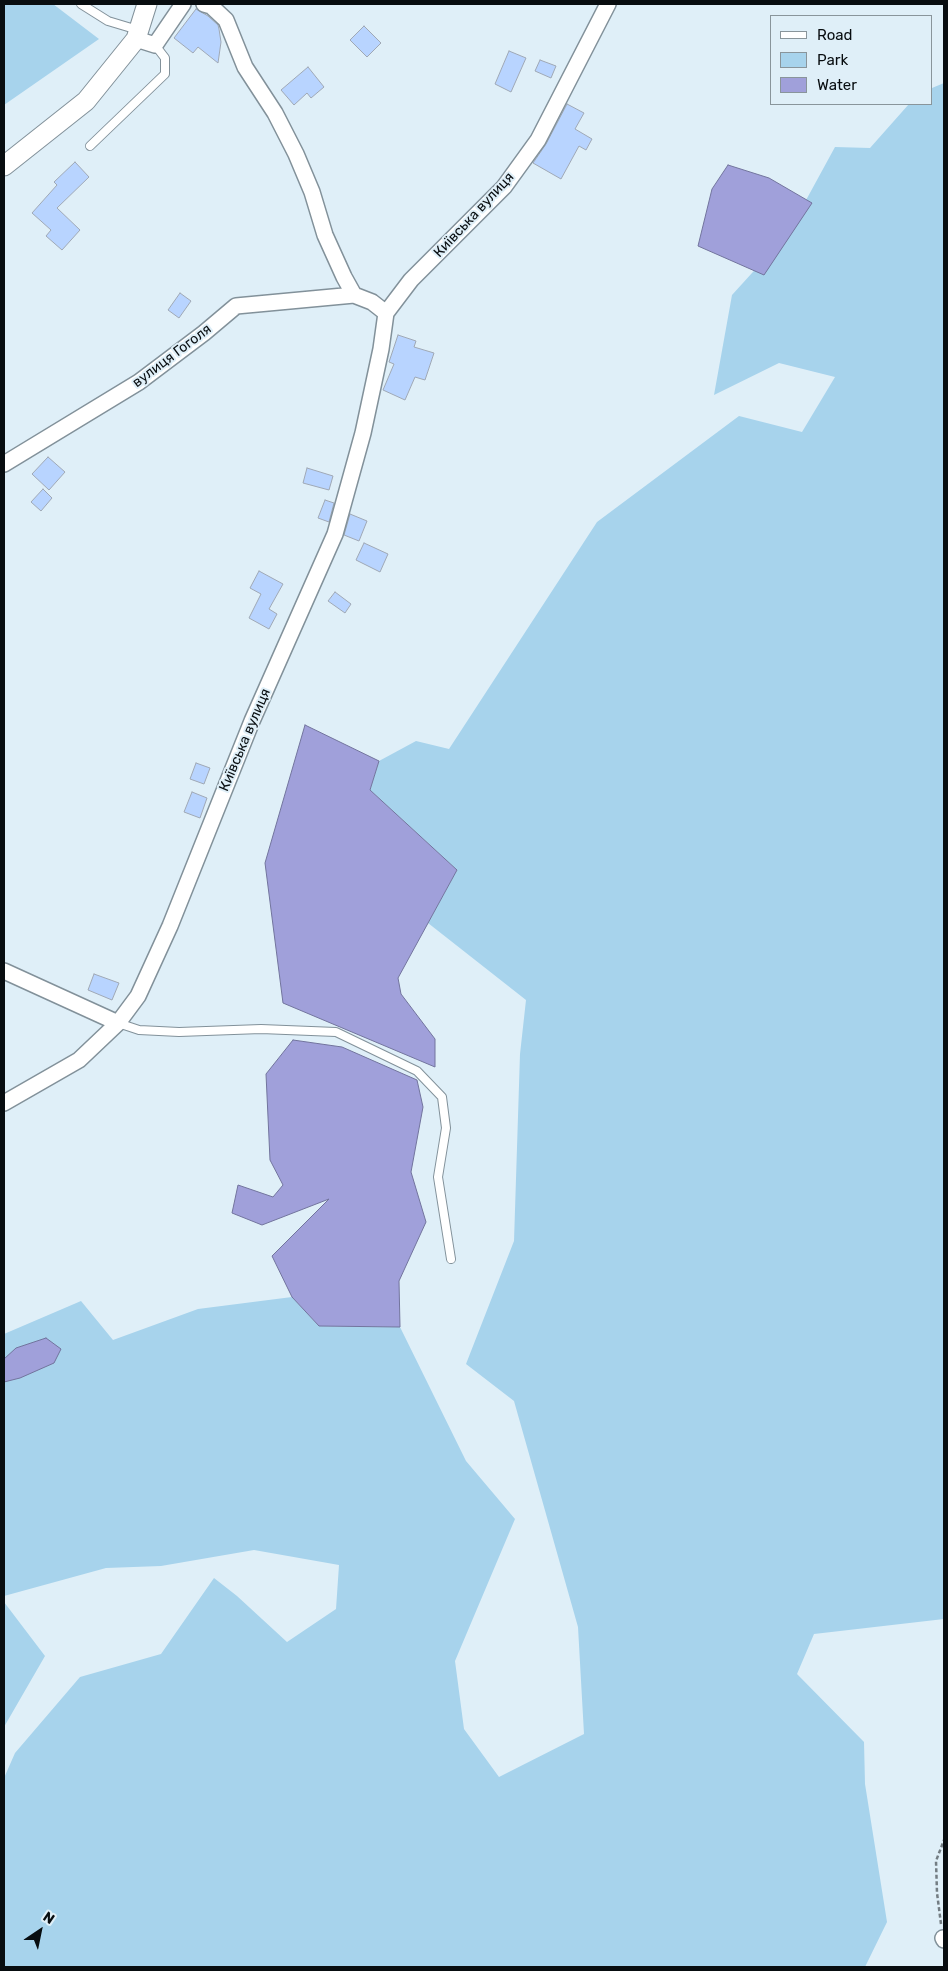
<!DOCTYPE html>
<html>
<head>
<meta charset="utf-8">
<style>
	body { margin:0 }
	#map { position:relative; width:948px; height:1971px; overflow:hidden; background:#dfeff8; font-family:Rubik,sans-serif }
	canvas { display:block }
	.frame { position:absolute; inset:0; border:5px solid #080d10; pointer-events:none }
	.legend { position:absolute; left:770px; top:15px; width:162px; height:90px; box-sizing:border-box; background:#dfeff8; border:1px solid #89959b; margin:0; padding:6px 9px; list-style:none; font-size:15px; color:#080d10 }
	.legend li { display:flex; align-items:center; gap:10px; height:25px }
	.legend b { width:25px; border:1px solid #89959b }
	.north { position:absolute; left:15px; top:1906px; width:50px; height:50px; -webkit-text-stroke:4px #dfeff8; paint-order:stroke; rotate:34deg; font-size:14px; font-weight:700; line-height:20px; text-align:center; color:#080d10 }
	.north::after { content:''; display:block; margin:auto; width:18px; height:22px; background:#080d10; clip-path:polygon(50% 0,100% 100%,50% 72%,0 100%) }
</style>
</head>
<body>
<div id="map">
<canvas width="948" height="1971"></canvas>
<div class="frame"></div>
<ul class="legend">
<li><b style="height:6px;background:#fff"></b>Road</li>
<li><b style="height:14px;background:#a7d3ec"></b>Park</li>
<li><b style="height:14px;background:#a0a0da"></b>Water</li>
</ul>
<div class="north">N</div>
</div>
<script>
const context = document.querySelector('canvas').getContext('2d');
context.lineJoin = 'round';
function paint(path, color) {
  context.fillStyle = color;
  context.fill(path, 'evenodd');
}
function shape(rows) {
  const path = new Path2D();
  for (const r of rows) {
    path.moveTo(r[0], r[1]);
    for (let i = 2; i < r.length; i += 2) path.lineTo(r[i], r[i + 1]);
  }
  return path;
}
function trace(path, color, width, dash) {
  context.strokeStyle = color;
  context.lineWidth = width;
  context.lineCap = dash ? 'butt' : 'round';
  context.setLineDash(dash || []);
  context.stroke(path);
}
function drawText(font, color, halo, rows, align = 'center') {
  context.font = font + ' Rubik,sans-serif';
  context.lineWidth = 4;
  context.setLineDash([]);
  context.textBaseline = 'middle';
  context.strokeStyle = halo;
  context.fillStyle = color;
  for (const [text, x, y, turn = 0] of rows) {
    context.save();
    context.translate(x, y);
    context.rotate((+turn || 0) * Math.PI / 180);
    context.textAlign = isNaN(turn) ? turn : align;
    if (halo) context.strokeText(text, 0, 0);
    context.fillText(text, 0, 0);
    context.restore();
  }
}
const green = shape([
	[4,4,53,4,99,39,4,105],
	[944,83,944,1619,814,1634,797,1674,864,1742,865,1784,887,1922,865,1967,4,1967,4,1778,15,1753,80,1677,161,1654,214,1578,237,1596,287,1642,336,1609,339,1565,254,1550,161,1566,106,1568,4,1596,4,1334,81,1301,113,1340,198,1309,292,1297,319,1326,400,1327,466,1461,515,1519,455,1661,464,1729,499,1777,584,1734,578,1627,514,1401,466,1364,514,1241,520,1054,526,1000,428,923,457,870,370,790,379,761,416,741,449,749,597,522,739,416,802,432,835,377,779,363,714,395,732,295,772,251,805,202,835,147,870,148,909,104,932,104,932,88],
	[4,1602,45,1656,4,1727]
]);
const water = shape([
	[728,165,769,178,812,203,764,275,698,246,712,189,728,165],
	[305,725,379,761,370,790,457,870,398,978,401,994,435,1039,435,1067,283,1003,265,863,305,725],
	[293,1040,342,1047,417,1080,423,1107,411,1172,426,1222,399,1281,400,1327,319,1326,292,1297,272,1256,329,1199,262,1225,232,1213,238,1185,273,1197,283,1185,270,1160,266,1074,293,1040],
	[46,1338,61,1349,54,1363,20,1378,4,1382,4,1359,16,1348,46,1338]
]);
const building = shape([
	[196,9,208,16,218,25,219,29,221,42,218,63,198,47,193,53,174,38,196,9],
	[364,26,381,43,367,57,350,40,364,26],
	[509,51,526,58,511,92,495,84,509,51],
	[540,60,556,66,551,78,535,71,540,60],
	[308,67,324,87,311,98,307,93,294,105,281,90,308,67],
	[567,104,584,113,575,129,592,139,586,150,579,146,561,179,533,163,546,144,567,104],
	[75,162,89,177,57,208,80,230,62,250,46,236,51,230,32,213,57,185,54,182,75,162],
	[180,293,191,301,179,318,168,310,180,293],
	[398,335,416,341,414,347,434,353,425,380,415,377,405,400,383,390,394,364,389,362,398,335],
	[48,457,65,472,49,490,32,474,48,457],
	[307,468,333,476,329,490,303,483,307,468],
	[43,489,52,498,41,511,31,502,43,489],
	[325,500,334,503,329,522,318,518,325,500],
	[350,514,367,521,359,541,344,535,350,514],
	[364,543,388,554,380,572,356,560,364,543],
	[259,571,283,584,269,609,277,614,269,629,249,618,261,594,250,588,259,571],
	[335,592,351,604,345,613,328,601,335,592],
	[196,763,210,768,204,784,190,779,196,763],
	[192,792,207,798,200,818,184,812,192,792],
	[94,974,119,983,112,1000,88,990,94,974]
]);
const path = shape([
	[941,1924,937,1893,936,1861,944,1840]
]);
const service = shape([
	[81,4,108,21,138,30],
	[90,146,165,74,165,58,155,45],
	[118,1023,139,1030,179,1032,261,1029,336,1032,417,1071,442,1097,446,1128,438,1177,451,1259]
]);
const minor = shape([
	[204,4,211,6,226,20,245,67,275,113,296,154,312,192,325,235,344,277,354,295,372,302,386,313],
	[136,39,155,45,183,4],
	[4,464,139,382,204,333,236,306,354,295],
	[4,971,118,1023],
	[4,1103,79,1060,118,1023,138,996,170,926,252,721,335,534,363,433,381,349,386,313,411,280,504,187,538,140,608,4],
	[943,1938,944,1940]
]);
const tertiary = shape([
	[4,166,86,101,136,39,147,4]
]);
const streetNames = [
	["Київська вулиця",474,215,-47],
	["вулиця Гоголя",172,356,-37],
	["Київська вулиця",245,740,-67]
];
paint(green, '#a7d3ec');
paint(water, '#a0a0da');
trace(water, '#72749d', 1);
paint(building, '#b8d4ff');
trace(building, '#9fa8b5', 1);
trace(service, '#82919a', 10);
trace(minor, '#82919a', 18);
trace(tertiary, '#82919a', 21);
trace(path, '#737d83', 2.5, [4, 2.5]);
trace(service, '#fff', 8);
trace(minor, '#fff', 15);
trace(tertiary, '#fff', 19);
drawText('14px', '#080d10', '#dfeff8', streetNames);
</script>
</body>
</html>
